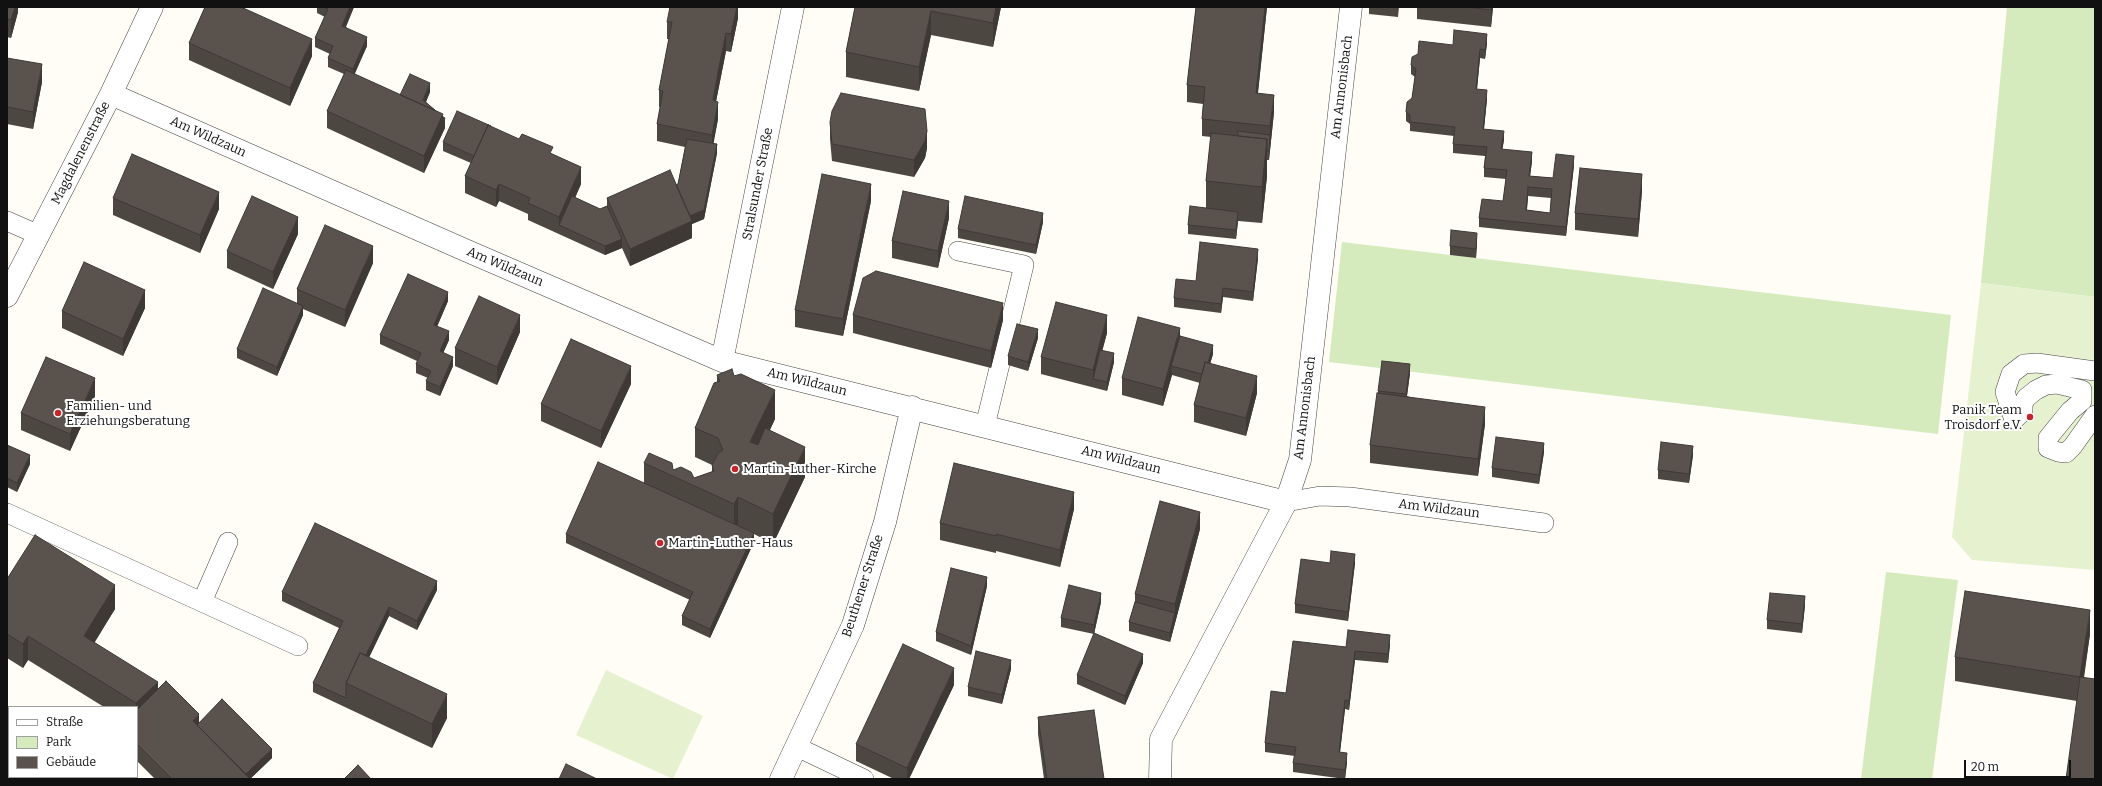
<!DOCTYPE html>
<html>
<head>
<meta charset="utf-8">
<style>
	body { margin:0 }
	#map { position:relative; width:2102px; height:786px; overflow:hidden; background:#fffdf5; font-family:Bitter,serif }
	canvas { display:block }
	.frame { position:absolute; inset:0; border:8px solid #111; pointer-events:none }
	.legend { position:absolute; left:8px; top:706px; width:130px; height:72px; box-sizing:border-box; background:#fff; border:1px solid #a0a0a0; margin:0; padding:5px 7px; list-style:none; font-size:12px; color:#111 }
	.legend li { display:flex; align-items:center; gap:8px; height:20px }
	.legend b { width:20px; border:1px solid #a0a0a0 }
	.scale { position:absolute; left:1964px; top:760px; width:107px; height:18px; box-sizing:border-box; border:2px solid #111; border-top:0; padding-left:5px; font-size:12px; line-height:14px; white-space:nowrap; color:#111; -webkit-text-stroke:3px #fff; paint-order:stroke }
</style>
</head>
<body>
<div id="map">
<canvas width="2102" height="786"></canvas>
<div class="frame"></div>
<ul class="legend">
<li><b style="height:5px;background:#fff"></b>Straße</li>
<li><b style="height:11px;background:#d5ebbd"></b>Park</li>
<li><b style="height:11px;background:#5a524d"></b>Gebäude</li>
</ul>
<div class="scale">20 m</div>
</div>
<script>
const context = document.querySelector('canvas').getContext('2d');
context.lineJoin = 'round';
function paint(path, color) {
  context.fillStyle = color;
  context.fill(path, 'evenodd');
}
function shape(rows) {
  const path = new Path2D();
  for (const r of rows) {
    path.moveTo(r[0], r[1]);
    for (let i = 2; i < r.length; i += 2) path.lineTo(r[i], r[i + 1]);
  }
  return path;
}
function trace(path, color, width, dash) {
  context.strokeStyle = color;
  context.lineWidth = width;
  context.lineCap = dash ? 'butt' : 'round';
  context.setLineDash(dash || []);
  context.stroke(path);
}
function drawText(font, color, halo, rows, align = 'center') {
  context.font = font + ' Bitter,serif';
  context.lineWidth = 4;
  context.setLineDash([]);
  context.textBaseline = 'middle';
  context.strokeStyle = halo;
  context.fillStyle = color;
  for (const [text, x, y, turn = 0] of rows) {
    context.save();
    context.translate(x, y);
    context.rotate((+turn || 0) * Math.PI / 180);
    context.textAlign = isNaN(turn) ? turn : align;
    if (halo) context.strokeText(text, 0, 0);
    context.fillText(text, 0, 0);
    context.restore();
  }
}
const green = shape([
	[2007,7,2095,7,2095,297,1981,283],
	[1342,242,1951,315,1938,434,1329,362],
	[1886,572,1958,580,1932,779,1861,779]
]);
const pitch = shape([
	[1981,283,2095,297,2095,570,1972,560,1952,537],
	[606,670,703,716,673,779,576,735]
]);
const lane = shape([
	[7,221,39,235],
	[958,251,1024,265,985,426],
	[2095,371,2037,363,2024,364,2011,374,2005,392,2014,420,2023,411,2023,404,2026,398,2036,390,2046,385,2057,384,2082,390,2082,401,2070,411,2048,438,2048,448,2058,452,2066,453,2073,446,2095,415],
	[1286,502,1320,496,1350,497,1544,523],
	[7,513,298,646],
	[202,602,228,542],
	[797,747,864,779]
]);
const street = shape([
	[111,94,465,250,722,361,1286,502],
	[7,296,111,94,152,7],
	[722,361,793,7],
	[781,779,853,625,885,522,912,407],
	[1160,779,1161,739,1286,502,1300,460,1351,7]
]);
const wall = shape([
	[7,7,18,7,18,12,11,38,7,37],
	[205,7,245,7,244,9,312,56,290,106,189,60,189,43],
	[317,7,354,7,346,27,367,46,354,74,400,95,430,92,426,102,443,117,445,128,424,173,327,128,327,111,344,74,328,67,328,58,330,54,315,47,315,38,325,17,317,13],
	[738,7,738,18,731,52,726,51,716,101,718,119,713,144,717,153,704,219,692,224,692,238,630,266,622,248,605,255,528,220,528,214,499,201,496,207,465,193,465,176,471,163,443,151,443,142,553,154,581,184,575,198,600,209,607,206,607,198,676,185,678,184,685,147,657,141,657,124,660,107,659,107,659,90,669,39,667,39,667,22],
	[855,7,1001,7,993,47,931,35,919,91,846,77,846,52],
	[1196,7,1267,7,1258,93,1274,112,1269,160,1267,160,1267,176,1262,223,1238,221,1236,239,1188,234,1188,225,1206,208,1206,181,1211,137,1202,136,1202,119,1203,104,1187,102,1187,85],
	[1369,7,1399,7,1398,17,1369,14],
	[1417,7,1493,7,1491,27,1417,19],
	[1487,43,1485,59,1480,58,1477,90,1487,99,1484,129,1504,140,1502,149,1532,161,1530,176,1553,178,1574,165,1566,236,1479,227,1479,218,1503,201,1506,179,1484,177,1484,168,1485,156,1453,153,1453,144,1454,136,1410,131,1410,124,1406,121,1406,112,1412,98,1415,77,1411,74,1411,65,1418,54,1453,45],
	[1528,196,1551,198,1550,213,1527,210],
	[7,58,42,82,33,129,7,124],
	[830,122,927,148,925,158,914,177,832,161,830,139],
	[1642,191,1638,237,1575,230,1575,213],
	[113,198,219,209,200,253,113,215],
	[871,201,843,336,795,327,795,310],
	[949,218,938,268,892,258,892,241],
	[1043,222,1036,254,958,238,958,229],
	[298,234,273,289,227,268,227,251],
	[1477,242,1476,258,1450,255,1450,246],
	[1258,258,1253,301,1223,297,1221,313,1174,307,1174,298,1196,281],
	[373,263,345,327,303,309,303,315,277,376,237,358,237,349,297,303,297,289],
	[448,301,437,326,449,340,443,353,453,366,440,396,426,390,426,381,428,378,416,373,416,364,417,361,380,344,380,335],
	[145,308,123,356,62,328,62,311],
	[853,315,1003,320,991,368,853,333],
	[520,332,497,385,455,366,455,348],
	[1107,333,1102,350,1114,362,1107,391,1041,374,1041,357],
	[1180,336,1213,354,1210,364,1257,393,1246,436,1194,422,1194,405,1200,383,1172,375,1163,406,1122,395,1122,378],
	[1038,338,1028,371,1008,365,1008,356],
	[1410,373,1407,396,1485,424,1478,476,1370,463,1370,445,1378,391],
	[717,375,734,376,775,419,770,430,805,477,773,544,754,534,754,542,710,638,682,625,682,616,690,600,566,543,566,534,644,483,644,463,673,470,694,478,712,472,712,465,695,457,695,428,717,382],
	[631,384,601,448,541,421,541,404],
	[95,396,70,451,21,430,21,413],
	[7,445,30,464,17,492,7,487],
	[1544,452,1539,484,1492,477,1492,468],
	[1693,455,1689,483,1658,479,1658,470],
	[1074,509,1060,567,996,551,996,553,940,540,940,523],
	[1200,529,1170,642,1129,631,1129,622,1135,602,1135,594],
	[1330,563,1355,563,1348,621,1295,613,1295,604],
	[7,579,115,609,94,642,158,689,199,722,272,758,250,779,155,779,137,761,137,707,104,707,28,660,23,668,7,658],
	[987,586,971,655,936,641,936,632],
	[437,590,417,630,389,616,369,657,447,718,432,748,313,692,313,683,339,628,282,601,282,592],
	[1101,602,1094,634,1061,627,1061,618],
	[1805,605,1802,633,1767,629,1767,620],
	[2090,634,2084,678,2077,701,1955,681,1955,657],
	[1390,644,1388,663,1355,660,1349,710,1345,709,1340,752,1347,762,1345,779,1293,772,1293,763,1295,756,1265,752,1265,743,1286,693,1346,647],
	[1143,663,1125,705,1077,684,1077,675],
	[1011,669,1002,704,968,696,968,687],
	[954,685,909,779,894,779,856,761,856,744],
	[1038,717,1104,779,1044,779,1038,734]
]);
const shadedWall = shape([
	[15,7,18,7,18,12,11,38,11,20],
	[350,7,354,7,342,35,342,26],
	[737,7,738,7,738,18,731,52,731,34],
	[996,7,1001,7,993,47,993,23],
	[1265,7,1267,7,1256,110,1256,93],
	[1491,7,1493,7,1491,27],
	[931,11,931,35,919,91,919,67],
	[726,33,726,51,713,117,713,100],
	[1487,34,1487,43,1485,59,1485,50],
	[367,37,367,46,353,78,353,69],
	[312,39,312,56,290,106,290,88],
	[1480,49,1480,58,1476,98,1476,89],
	[42,64,42,82,33,129,33,112],
	[430,83,430,92,423,109,423,100],
	[1487,90,1487,99,1483,138,1483,129],
	[1274,95,1274,112,1269,160,1270,126],
	[718,102,718,119,712,152,712,135],
	[443,114,443,132,424,173,424,156],
	[445,118,445,128,443,132,443,123],
	[927,131,927,148,925,158,914,177,914,160],
	[1504,131,1504,140,1501,158,1501,149],
	[1267,139,1267,176,1262,223,1262,187],
	[717,144,717,153,704,219,692,224,692,238,630,266,630,249],
	[1532,152,1532,161,1529,185,1529,176],
	[1574,156,1574,165,1566,236,1566,227],
	[581,167,581,184,562,227,559,225,559,217],
	[1642,174,1642,191,1638,237,1638,219],
	[499,184,499,201,496,207,496,190],
	[871,184,871,201,843,336,843,319],
	[1528,187,1528,196,1526,219,1526,210],
	[219,192,219,209,200,253,200,235],
	[949,201,949,218,938,268,938,251],
	[1238,212,1238,221,1236,239,1236,230],
	[1043,213,1043,222,1036,254,1036,245],
	[298,217,298,234,273,289,273,272],
	[1477,233,1477,242,1476,258,1476,249],
	[622,239,622,248,605,255,605,246],
	[373,246,373,263,345,327,345,310],
	[1258,249,1258,258,1253,301,1253,292],
	[1223,288,1223,297,1221,313,1221,304],
	[145,290,145,308,123,356,123,339],
	[448,292,448,301,434,334,434,325],
	[1003,303,1003,320,991,368,991,351],
	[303,306,303,315,277,376,277,367],
	[520,315,520,332,497,385,497,367],
	[1107,315,1107,333,1095,379,1093,379,1093,370],
	[1180,328,1180,345,1171,366,1172,375,1163,406,1163,389],
	[1038,329,1038,338,1028,371,1028,362],
	[449,331,449,340,440,360,440,351],
	[1213,345,1213,354,1204,384,1204,375],
	[1114,353,1114,362,1107,391,1107,382],
	[453,357,453,366,440,396,440,387],
	[1410,364,1410,373,1406,403,1406,394],
	[631,366,631,384,601,448,601,431],
	[1257,376,1257,393,1246,436,1246,418],
	[95,378,95,396,70,451,70,434],
	[775,390,775,419,750,471,750,442],
	[1485,407,1485,424,1478,476,1478,459],
	[1544,443,1544,452,1539,484,1539,475],
	[1693,446,1693,455,1689,483,1689,474],
	[805,447,805,477,773,544,773,514],
	[30,455,30,464,17,492,17,483],
	[1074,492,1074,509,1060,567,1060,550],
	[738,497,738,527,734,534,734,504],
	[1200,512,1200,529,1170,642,1170,633,1175,613,1175,604],
	[754,533,754,542,710,638,710,629],
	[1355,554,1355,563,1348,621,1348,612],
	[987,577,987,586,971,655,971,646],
	[437,581,437,590,417,630,417,621],
	[115,585,115,609,84,660,84,636],
	[1101,593,1101,602,1094,634,1094,625],
	[1805,596,1805,605,1802,633,1802,624],
	[389,607,389,616,355,687,351,686],
	[2090,610,2090,634,2080,701,2080,677],
	[1390,635,1390,644,1388,663,1388,654],
	[28,636,28,660,23,668,23,644],
	[1355,651,1355,660,1349,710,1349,701],
	[1143,654,1143,663,1125,705,1125,696],
	[1011,660,1011,669,1002,704,1002,695],
	[954,668,954,685,909,779,907,779,907,768],
	[158,682,158,707,137,727,136,703],
	[447,694,447,718,432,748,432,724],
	[1345,700,1345,709,1339,761,1339,752],
	[199,714,199,731,193,721],
	[272,749,272,758,250,779,242,778],
	[1347,753,1347,762,1345,779,1345,770]
]);
const building = shape([
	[7,7,15,7,11,20,7,19,7,7],
	[205,7,241,7,312,39,290,88,189,43,205,7],
	[323,7,350,7,342,26,367,37,353,69,328,58,333,46,315,38,328,9,323,7],
	[670,7,737,7,731,34,726,33,719,67,713,100,718,102,712,135,657,124,663,91,659,90,672,22,667,22,670,7],
	[855,7,996,7,993,23,931,11,919,67,846,52,855,7],
	[1196,7,1265,7,1256,93,1274,95,1270,126,1202,119,1205,87,1187,85,1196,7],
	[1388,7,1398,7,1398,8,1388,7],
	[1467,7,1491,7,1491,10,1467,7],
	[1454,30,1487,34,1485,50,1480,49,1476,89,1487,90,1483,129,1504,131,1501,149,1532,152,1529,176,1553,178,1556,154,1574,156,1566,227,1479,218,1482,199,1503,201,1507,170,1484,168,1487,147,1453,144,1455,127,1410,122,1410,115,1406,112,1407,102,1412,98,1416,69,1411,65,1412,57,1418,54,1419,41,1453,45,1454,30],
	[1528,187,1552,189,1550,213,1526,210,1528,187],
	[7,58,42,64,33,112,7,107,7,58],
	[346,70,443,114,424,156,327,111,346,70],
	[410,74,430,83,423,100,436,111,400,95,410,74],
	[841,93,925,109,927,131,925,141,914,160,832,144,830,122,832,111,841,93],
	[457,111,491,126,488,125,474,156,443,142,457,111],
	[443,117,445,118,443,123,443,117],
	[488,125,519,139,522,134,553,147,550,153,581,167,559,217,528,203,530,198,499,184,496,190,465,176,488,125],
	[1238,131,1270,135,1269,151,1267,151,1267,139,1238,136,1238,131],
	[1211,133,1267,139,1262,187,1206,181,1211,133],
	[687,139,717,144,704,210,690,216,676,185,678,184,687,139],
	[132,154,219,192,200,235,113,198,132,154],
	[1580,168,1642,174,1638,219,1575,213,1580,168],
	[670,170,692,221,630,249,607,198,670,170],
	[822,174,871,184,843,319,795,310,822,174],
	[903,191,949,201,938,251,892,241,903,191],
	[252,196,298,217,273,272,227,251,252,196],
	[572,196,600,209,607,206,622,239,605,246,559,225,572,196],
	[965,196,1043,213,1036,245,958,229,965,196],
	[1190,206,1238,212,1236,230,1188,225,1190,206],
	[325,225,373,246,345,310,297,289,325,225],
	[1451,230,1477,233,1476,249,1450,246,1451,230],
	[1200,242,1258,249,1253,292,1223,288,1221,304,1174,298,1176,279,1196,281,1200,242],
	[84,262,145,290,123,339,62,311,84,262],
	[876,271,1003,303,991,351,853,315,863,278,876,271],
	[408,274,448,292,434,325,449,331,440,351,453,357,440,387,426,381,431,371,416,364,421,353,380,335,408,274],
	[263,288,303,306,277,367,237,349,263,288],
	[479,296,520,315,497,367,455,348,479,296],
	[1056,302,1107,315,1093,370,1041,357,1056,302],
	[1138,317,1180,328,1163,389,1122,378,1138,317],
	[1017,324,1038,329,1028,362,1008,356,1017,324],
	[1180,336,1213,345,1208,363,1205,362,1202,374,1171,366,1180,336],
	[571,339,631,366,601,431,541,404,571,339],
	[1100,350,1114,353,1107,382,1093,379,1100,350],
	[46,357,95,378,70,434,21,413,46,357],
	[1382,361,1410,364,1406,394,1378,391,1382,361],
	[1205,362,1257,376,1246,418,1194,405,1205,362],
	[732,369,734,376,741,374,775,390,750,442,758,445,765,428,805,447,773,514,738,497,734,504,644,463,649,453,672,463,673,470,681,467,691,472,694,478,714,471,712,465,718,453,723,450,718,438,695,428,714,383,720,381,717,375,732,369],
	[1377,393,1485,407,1478,459,1370,445,1377,393],
	[1496,437,1544,443,1539,475,1492,468,1496,437],
	[1661,442,1693,446,1689,474,1658,470,1661,442],
	[7,445,30,455,17,483,7,478,7,445],
	[598,462,754,533,710,629,682,616,693,592,566,534,598,462],
	[954,463,1074,492,1060,550,996,534,996,536,940,523,954,463],
	[1160,501,1200,512,1175,604,1135,594,1160,501],
	[315,523,437,581,417,621,389,607,366,655,360,653,346,683,346,698,313,683,343,621,282,592,315,523],
	[35,535,115,585,84,636,158,682,136,703,28,636,23,644,7,634,7,579,35,535],
	[1331,551,1355,554,1348,612,1295,604,1301,559,1330,563,1331,551],
	[951,568,987,577,971,646,936,632,951,568],
	[1069,585,1101,593,1094,625,1061,618,1069,585],
	[1965,591,2090,610,2080,677,1955,657,1965,591],
	[1770,593,1805,596,1802,624,1767,620,1770,593],
	[1135,602,1175,613,1170,633,1129,622,1135,602],
	[1348,630,1390,635,1388,654,1355,651,1349,701,1345,700,1339,752,1347,753,1345,770,1293,763,1296,747,1265,743,1271,691,1286,693,1293,641,1346,647,1348,630],
	[1094,633,1143,654,1125,696,1077,675,1094,633],
	[903,644,954,668,907,768,856,744,903,644],
	[976,651,1011,660,1002,695,968,687,976,651],
	[360,653,447,694,432,724,346,683,360,653],
	[2080,677,2095,679,2095,779,2066,779,2080,677],
	[166,681,199,714,193,721,250,779,172,779,137,744,137,710,166,681],
	[222,699,272,749,246,774,197,725,222,699],
	[1094,710,1104,779,1047,779,1038,717,1094,710],
	[566,764,597,779,559,779,566,764],
	[358,765,371,779,344,779,358,765]
]);
const markers = [
	[58,413,4,"#c4262e"],
	[2030,417,4,"#c4262e"],
	[735,469,4,"#c4262e"],
	[660,543,4,"#c4262e"]
];
const streetNames = [
	["Am Annonisbach",1342,87,-83],
	["Am Wildzaun",208,137,24],
	["Magdalenenstraße",81,153,-63],
	["Stralsunder Straße",758,184,-79],
	["Am Wildzaun",505,267,23],
	["Am Wildzaun",807,382,14],
	["Am Annonisbach",1305,408,-83],
	["Am Wildzaun",1121,460,14],
	["Am Wildzaun",1439,509,7],
	["Beuthener Straße",863,586,-72]
];
const poiNames = [
	["Familien- und",66,406],
	["Erziehungsberatung",66,421],
	["Panik Team",2022,410,"right"],
	["Troisdorf e.V.",2022,425,"right"],
	["Martin-Luther-Kirche",743,469],
	["Martin-Luther-Haus",668,543]
];
paint(green, '#d5ebbd');
paint(pitch, '#e6f2cf');
trace(lane, '#444', 20);
trace(street, '#444', 23);
trace(lane, '#fff', 19);
trace(street, '#fff', 22);
paint(wall, '#4d4742');
paint(shadedWall, '#3f3936');
paint(building, '#5a524d');
trace(building, '#3f3936', 1);
for (const [x, y, r, color] of markers) {
  const dot = new Path2D();
  dot.arc(x, y, r, 0, 2 * Math.PI);
  context.fillStyle = color;
  context.fill(dot);
  trace(dot, '#fff', 1.5);
}
drawText('13px', '#111', '#fff', streetNames);
drawText('13px', '#111', '#fff', poiNames, 'left');
</script>
</body>
</html>
